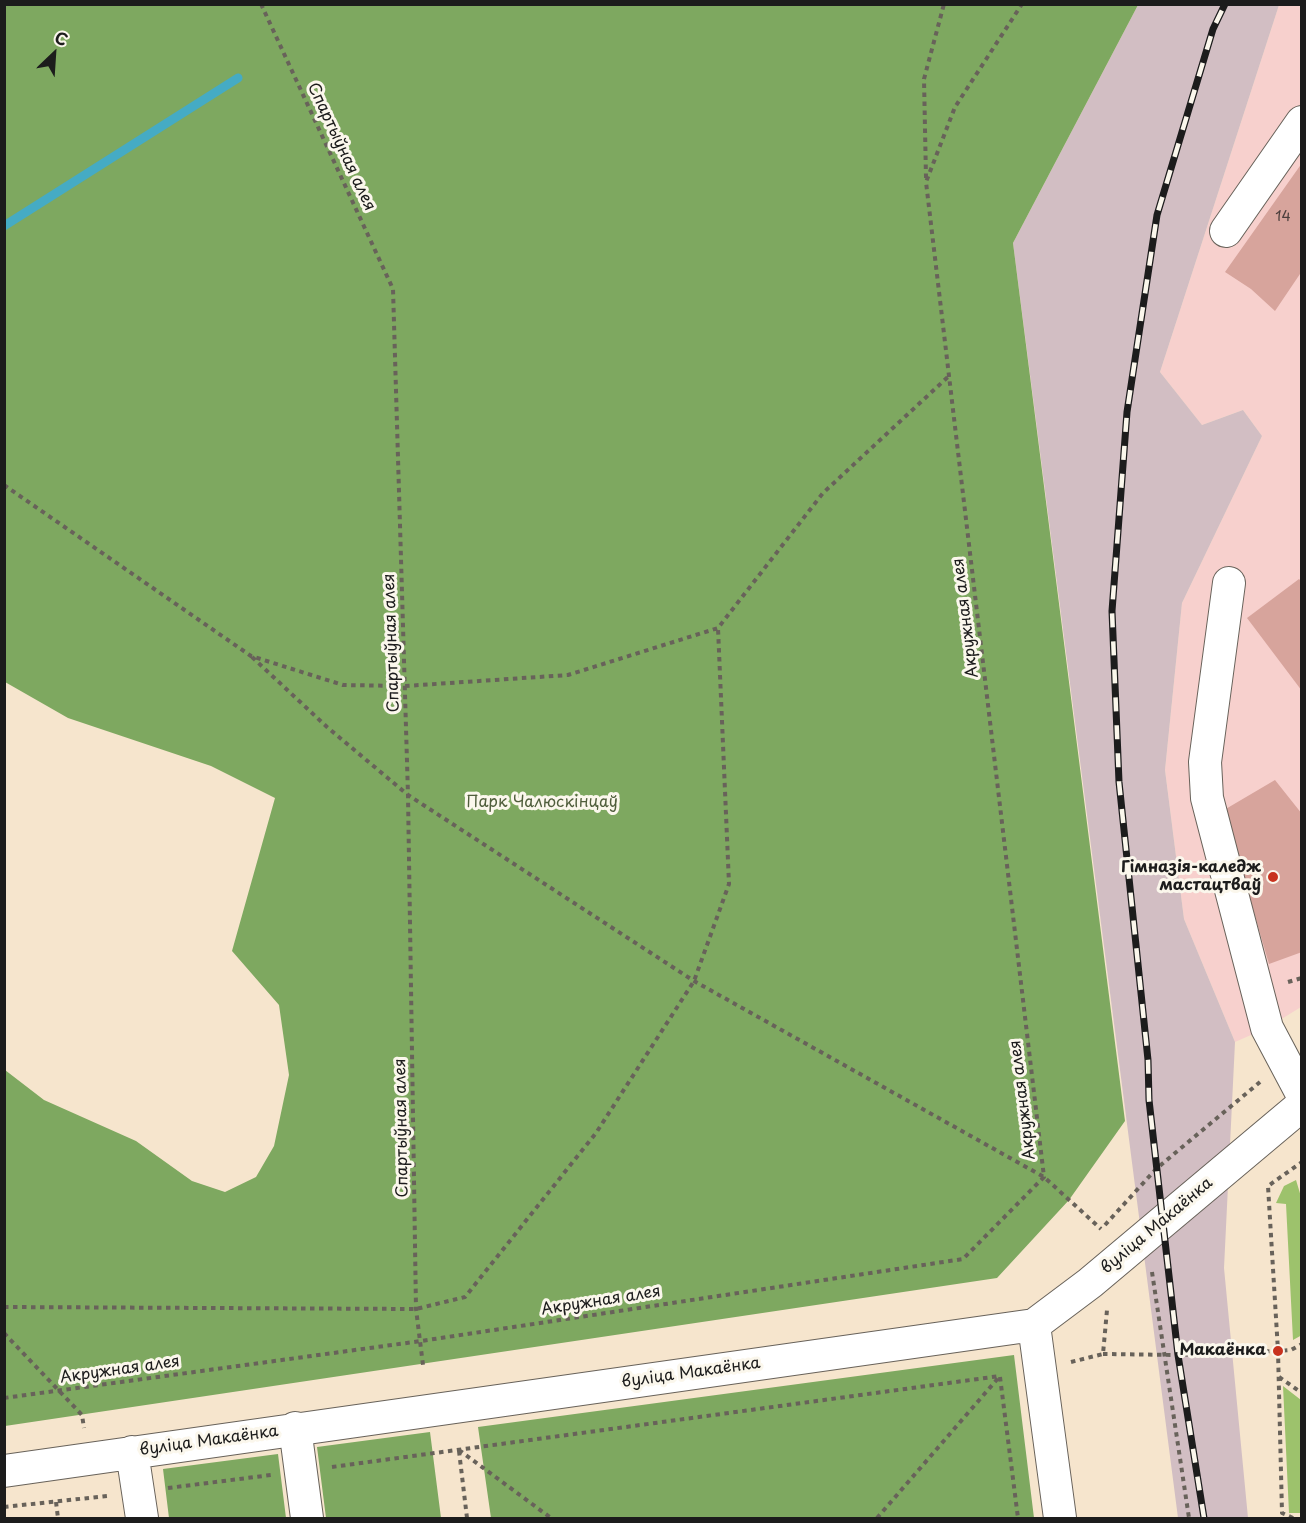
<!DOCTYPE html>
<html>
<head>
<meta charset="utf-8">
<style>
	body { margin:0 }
	#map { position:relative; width:1306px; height:1523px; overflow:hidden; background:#f6e5cd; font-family:"Playpen Sans",sans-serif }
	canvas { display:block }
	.frame { position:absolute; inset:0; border:6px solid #1c1c1c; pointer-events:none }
	.north { position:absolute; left:24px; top:24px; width:60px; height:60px; -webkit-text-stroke:4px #fbf7ec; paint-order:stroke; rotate:25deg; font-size:16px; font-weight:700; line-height:24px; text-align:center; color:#1c1c1c }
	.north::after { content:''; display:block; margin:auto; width:21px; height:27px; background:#1c1c1c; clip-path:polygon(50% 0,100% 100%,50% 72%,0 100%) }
</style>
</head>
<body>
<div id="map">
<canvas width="1306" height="1523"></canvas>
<div class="frame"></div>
<div class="north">С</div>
</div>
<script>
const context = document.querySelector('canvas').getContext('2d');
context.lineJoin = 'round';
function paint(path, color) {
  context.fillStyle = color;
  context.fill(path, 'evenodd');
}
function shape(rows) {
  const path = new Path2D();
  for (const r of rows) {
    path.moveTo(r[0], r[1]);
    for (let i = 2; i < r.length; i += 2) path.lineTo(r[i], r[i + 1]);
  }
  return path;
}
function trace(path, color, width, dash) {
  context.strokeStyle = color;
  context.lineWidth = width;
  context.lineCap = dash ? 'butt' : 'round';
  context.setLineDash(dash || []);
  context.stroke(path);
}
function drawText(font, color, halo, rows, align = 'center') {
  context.font = font + ' "Playpen Sans",sans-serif';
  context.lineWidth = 6;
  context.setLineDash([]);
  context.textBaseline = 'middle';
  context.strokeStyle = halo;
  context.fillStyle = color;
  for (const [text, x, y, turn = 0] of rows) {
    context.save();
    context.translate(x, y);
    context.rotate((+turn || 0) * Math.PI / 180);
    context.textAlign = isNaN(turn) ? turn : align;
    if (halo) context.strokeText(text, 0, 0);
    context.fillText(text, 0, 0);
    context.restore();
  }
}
const built = shape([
	[1279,5,1301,5,1301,1007,1267,1028,1235,1042,1184,919,1165,770,1182,603,1262,436,1243,410,1202,425,1160,372]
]);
const industrial = shape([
	[1138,5,1279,5,1160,372,1202,425,1243,410,1262,436,1182,603,1165,770,1184,919,1235,1042,1224,1268,1248,1518,1178,1518,1013,243]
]);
const green = shape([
	[1296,1180,1302,1200,1302,1335,1293,1340,1286,1204,1276,1203,1284,1186],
	[1283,1386,1301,1400,1301,1513,1289,1513]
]);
const forest = shape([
	[5,4,1138,5,1013,243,1125,1121,1069,1200,997,1278,5,1426,5,1070,44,1100,136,1141,192,1181,225,1192,256,1177,274,1146,289,1075,279,1005,232,951,275,798,211,766,68,718,5,682],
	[1014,1355,1034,1518,491,1518,478,1427],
	[430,1432,441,1518,326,1518,317,1447],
	[278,1454,286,1518,169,1518,163,1469]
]);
const stream = shape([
	[4,226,238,78]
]);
const building = shape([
	[1302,163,1302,271,1275,311,1251,289,1225,272],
	[1299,579,1302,582,1302,691,1247,618],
	[1275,780,1302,814,1302,952,1269,964,1224,810]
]);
const path = shape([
	[261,4,393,289,408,795,416,1309,423,1365],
	[926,178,924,79,944,4],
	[4,485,251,656,343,685,405,686,568,675,718,628,823,493,950,375],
	[252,657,327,727,408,795,694,981,1044,1177,1101,1229],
	[1288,982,1302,978],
	[1105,1225,1156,1169,1260,1082],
	[1152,1272,1189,1518],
	[4,1307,416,1309,465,1297,596,1133,694,981,729,884,718,628],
	[4,1333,82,1415,84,1428],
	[1103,1354,1178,1355,1278,1351,1291,1350,1302,1344],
	[1071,1362,1103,1354,1107,1310],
	[1000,1377,1018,1518],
	[1279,1377,1302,1393],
	[4,1398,421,1341,963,1259,1044,1177,926,182,955,107,1022,4],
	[459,1450,551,1518],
	[459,1451,467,1518],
	[332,1467,1000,1376],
	[168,1488,271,1475],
	[56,1502,58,1518],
	[4,1507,107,1496],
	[877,1518,1000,1376],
	[1293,1518,1282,1513,1278,1351,1268,1186,1302,1162]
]);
const minor = shape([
	[1226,231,1302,122],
	[1229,583,1205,762,1207,798,1267,1028,1302,1094],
	[1034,1325,1060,1518],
	[295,1428,307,1518],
	[132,1452,142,1518],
	[4,1471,1034,1325,1090,1283,1302,1105]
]);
const rail = shape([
	[1204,1518,1178,1355,1149,1100,1148,1060,1119,782,1112,611,1127,412,1157,215,1213,29,1225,4]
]);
const markers = [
	[1273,877,6,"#c8321e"],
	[1278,1351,6,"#c8321e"]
];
const numberNames = [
	["14",1283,217]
];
const streetNames = [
	["Спартыўная алея",341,147,65],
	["Акружная алея",966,618,-97],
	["Спартыўная алея",392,643,-92],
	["Акружная алея",1023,1100,-97],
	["Спартыўная алея",402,1128,-91],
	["вуліца Макаёнка",1157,1226,-40],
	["Акружная алея",601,1301,-9],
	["Акружная алея",120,1370,-8],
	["вуліца Макаёнка",691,1373,-8],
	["вуліца Макаёнка",209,1441,-8]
];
const parkNames = [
	["Парк Чалюскінцаў",542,803]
];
const poiNames = [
	["Гімназія-каледж",1261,868],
	["мастацтваў",1261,886],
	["Макаёнка",1266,1351]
];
paint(built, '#f7d0cd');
paint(industrial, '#d2bec3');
paint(green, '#9dc26c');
paint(forest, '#7ea860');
trace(stream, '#45abc4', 9);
paint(building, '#d7a49c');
trace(minor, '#68625a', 34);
trace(path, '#68625a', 4, [4.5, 4.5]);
trace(minor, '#fff', 32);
trace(rail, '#1c1c1c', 7);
trace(rail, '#fbf7ec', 4.5, [14]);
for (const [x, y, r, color] of markers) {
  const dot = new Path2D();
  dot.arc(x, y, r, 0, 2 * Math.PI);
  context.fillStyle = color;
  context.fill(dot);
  trace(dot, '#fbf7ec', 2);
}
drawText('14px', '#4b3e3c', null, numberNames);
drawText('16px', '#1c1c1c', '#fbf7ec', streetNames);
drawText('16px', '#505e3c', '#fbf7ec', parkNames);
drawText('bold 16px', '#1c1c1c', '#fbf7ec', poiNames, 'right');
</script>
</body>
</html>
